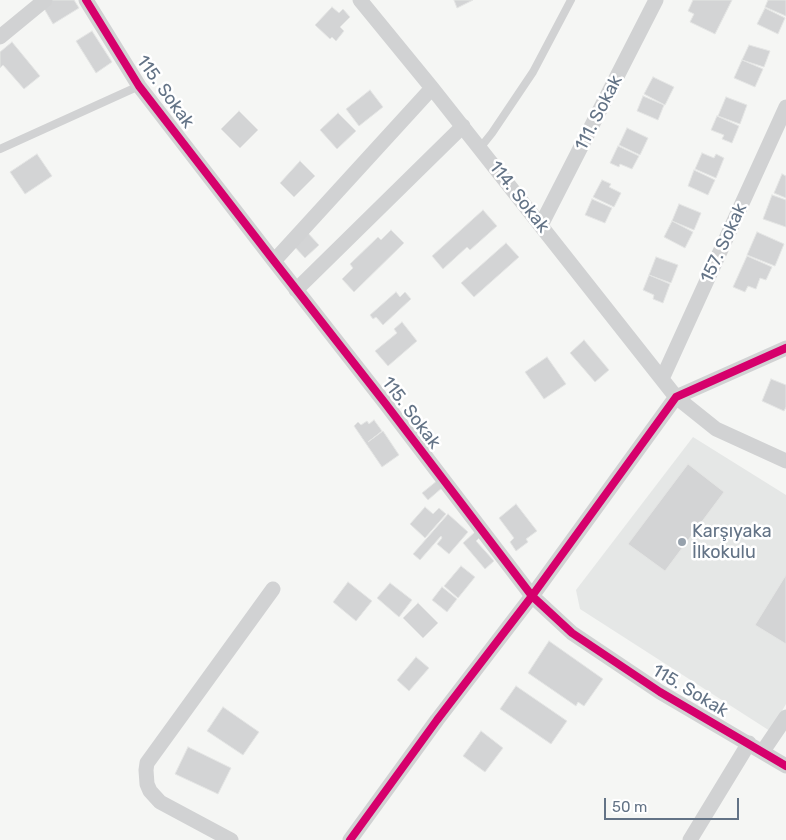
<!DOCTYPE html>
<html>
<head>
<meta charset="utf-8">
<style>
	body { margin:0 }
	#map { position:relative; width:786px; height:840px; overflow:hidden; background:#f5f6f4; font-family:Rubik,sans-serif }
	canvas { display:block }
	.scale { position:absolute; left:604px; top:798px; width:135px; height:22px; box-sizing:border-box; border:2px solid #637386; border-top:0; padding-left:6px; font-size:15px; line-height:18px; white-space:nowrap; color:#637386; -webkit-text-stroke:4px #fff; paint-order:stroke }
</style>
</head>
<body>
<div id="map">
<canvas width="786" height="840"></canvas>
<div class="scale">50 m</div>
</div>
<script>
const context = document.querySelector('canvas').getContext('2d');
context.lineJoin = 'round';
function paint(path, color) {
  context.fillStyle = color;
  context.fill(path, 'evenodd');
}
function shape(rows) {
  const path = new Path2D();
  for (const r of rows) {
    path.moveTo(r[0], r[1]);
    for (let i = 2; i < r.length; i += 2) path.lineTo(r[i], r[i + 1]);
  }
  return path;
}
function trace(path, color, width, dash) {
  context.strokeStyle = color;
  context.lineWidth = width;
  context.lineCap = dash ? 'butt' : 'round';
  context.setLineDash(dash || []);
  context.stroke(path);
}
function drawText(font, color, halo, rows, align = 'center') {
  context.font = font + ' Rubik,sans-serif';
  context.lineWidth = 5;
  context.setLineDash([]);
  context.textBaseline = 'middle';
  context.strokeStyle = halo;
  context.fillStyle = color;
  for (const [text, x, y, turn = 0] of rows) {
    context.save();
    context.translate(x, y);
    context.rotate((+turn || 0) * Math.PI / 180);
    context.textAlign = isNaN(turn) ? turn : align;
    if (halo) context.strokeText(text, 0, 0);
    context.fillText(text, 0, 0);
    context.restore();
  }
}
const built = shape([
	[693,437,786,495,786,704,770,731,580,609,576,590]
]);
const building = shape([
	[50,0,74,0,79,8,53,24,42,5,50,0],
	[454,0,473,0,457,8,454,0],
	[693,0,732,0,715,34,690,22,694,14,688,11,693,0],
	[768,0,786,0,786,16,765,7,768,0],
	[332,7,339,13,343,9,350,17,340,27,344,31,336,41,332,37,330,39,315,25,332,7],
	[765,8,785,18,778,34,757,24,765,8],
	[92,31,112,62,96,73,76,41,92,31],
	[12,42,40,76,24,89,3,65,0,68,0,52,12,42],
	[749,45,770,51,764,67,742,60,749,45],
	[742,60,763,69,755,87,734,78,742,60],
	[653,77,674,87,665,105,644,94,653,77],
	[370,90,383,107,359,126,346,109,370,90],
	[643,96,664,105,658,120,637,111,643,96],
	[726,97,747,105,740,124,718,116,726,97],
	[239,111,258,130,240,148,221,129,239,111],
	[338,113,356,131,337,149,320,130,338,113],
	[717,116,739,126,732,143,722,139,724,135,711,130,717,116],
	[627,128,648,138,640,155,619,145,627,128],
	[618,146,639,156,632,169,620,164,619,167,610,163,618,146],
	[702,153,714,158,716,154,724,158,716,178,695,169,702,153],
	[37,154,52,176,25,194,10,172,37,154],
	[300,161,315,176,294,197,280,183,300,161],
	[694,170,715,180,708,195,688,186,694,170],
	[782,174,786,176,786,198,774,193,782,174],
	[602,180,611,184,609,187,621,193,614,207,593,197,602,180],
	[772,195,786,200,786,227,763,219,772,195],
	[592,199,612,208,605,223,585,215,592,199],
	[679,204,701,213,694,230,672,221,679,204],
	[483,210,497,226,470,250,467,247,443,269,432,256,483,210],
	[672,221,693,232,685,248,664,237,672,221],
	[391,230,404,243,354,292,342,279,353,268,350,264,378,237,381,240,391,230],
	[306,231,319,245,305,258,292,244,306,231],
	[757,232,784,244,775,266,747,255,757,232],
	[506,243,519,257,474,297,461,283,506,243],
	[747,256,772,267,766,280,760,278,756,289,748,286,745,292,733,287,747,256],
	[656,257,678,265,671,283,649,275,656,257],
	[649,275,670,284,663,303,653,299,654,295,643,290,649,275],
	[396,292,400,297,405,292,411,299,383,325,376,317,373,319,370,315,396,292],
	[402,322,417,341,388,366,375,351,397,333,394,329,402,322],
	[584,340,609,370,595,382,570,353,584,340],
	[547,357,566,384,544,399,525,372,547,357],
	[771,379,786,385,786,407,784,411,762,401,771,379],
	[374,420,382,431,368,442,383,431,399,455,382,467,354,426,358,422,361,425,367,421,369,424,374,420],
	[688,464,724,492,665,571,628,544,688,464],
	[438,480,443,487,428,500,422,493,438,480],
	[516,504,537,531,526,539,528,542,516,551,510,542,514,538,499,518,516,504],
	[425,507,433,514,439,508,446,514,425,538,410,524,425,507],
	[448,514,468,532,449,554,437,544,442,538,441,536,420,560,413,554,448,514],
	[476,531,481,536,476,541,494,561,485,569,463,543,476,531],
	[461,566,475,577,458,598,444,586,461,566],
	[786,575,786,644,755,625,786,575],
	[348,582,372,601,356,621,333,602,348,582],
	[390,583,412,600,399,617,377,598,390,583],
	[442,587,457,599,447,612,432,600,442,587],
	[418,603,438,623,423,638,403,618,418,603],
	[549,641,603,679,584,706,578,702,576,706,528,673,549,641],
	[416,657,429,668,409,691,397,680,416,657],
	[516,686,567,721,551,744,500,709,516,686],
	[223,707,259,732,243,755,207,731,223,707],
	[481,731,503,748,485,772,463,756,481,731],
	[188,747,231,768,218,794,175,774,188,747]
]);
const lane = shape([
	[480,148,492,133,533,72,571,0],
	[0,149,139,86]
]);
const street = shape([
	[86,0,139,86,274,261,385,403,532,596,572,633,660,692,786,766],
	[360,0,432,88,676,397,716,429,786,461],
	[0,37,45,0],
	[541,225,656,0],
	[274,261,432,88],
	[296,290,463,126],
	[662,379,786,107],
	[763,751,786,717],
	[231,840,160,802,150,791,147,784,146,770,147,763,273,589],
	[350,840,437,720,532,596,676,397,786,348],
	[690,840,749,743]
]);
const cycleway = shape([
	[86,0,139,86,274,261,385,403,532,596,572,633,660,692,786,766],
	[350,840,437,720,532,596,676,397,786,348]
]);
const markers = [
	[682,542,5,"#96a1ac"]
];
const streetNames = [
	["115. Sokak",165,92,54],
	["111. Sokak",599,113,-63],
	["114. Sokak",519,197,52],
	["157. Sokak",724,243,-65],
	["115. Sokak",411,413,53],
	["115. Sokak",690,691,31]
];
const poiNames = [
	["Karşıyaka",692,532],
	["İlkokulu",692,553]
];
paint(built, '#e5e7e6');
paint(building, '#d3d4d5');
trace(building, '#e4e5e4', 1);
trace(lane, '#d1d2d3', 8);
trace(street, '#d1d2d3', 15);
trace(cycleway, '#d6006c', 8);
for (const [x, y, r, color] of markers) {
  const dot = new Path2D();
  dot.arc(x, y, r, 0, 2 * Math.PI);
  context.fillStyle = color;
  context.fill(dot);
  trace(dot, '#fff', 2);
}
drawText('18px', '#637386', '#fff', streetNames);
drawText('18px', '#637386', '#fff', poiNames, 'left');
</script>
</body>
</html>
